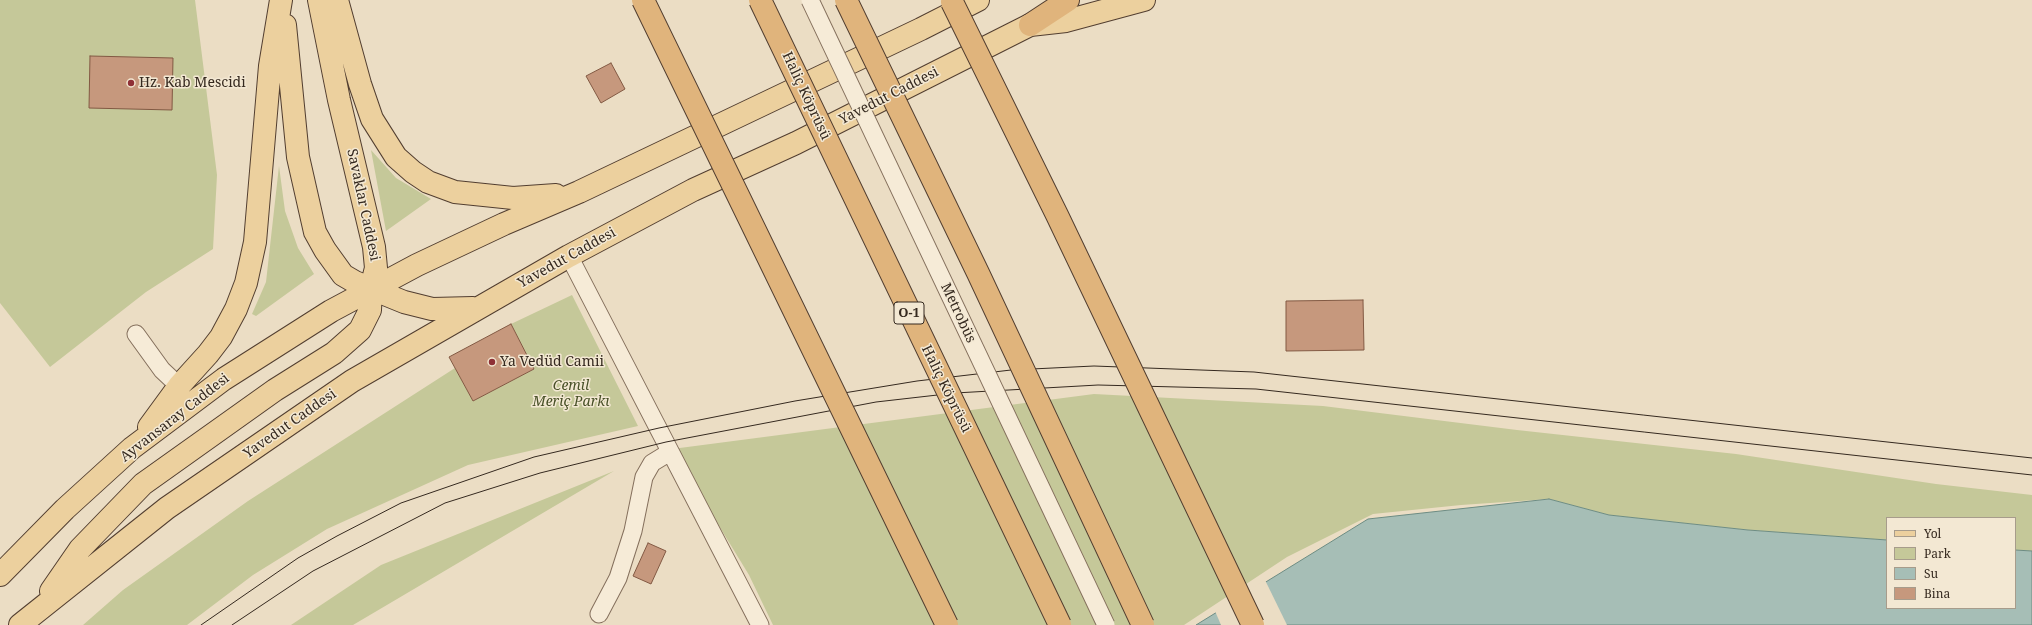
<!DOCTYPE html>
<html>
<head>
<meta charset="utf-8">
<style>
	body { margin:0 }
	#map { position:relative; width:2032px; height:625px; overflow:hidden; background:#ebddc4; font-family:"Noto Serif",serif }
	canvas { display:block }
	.legend { position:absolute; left:1886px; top:517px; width:130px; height:92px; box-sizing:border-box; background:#f3e8d3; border:1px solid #a79c8b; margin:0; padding:5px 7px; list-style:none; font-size:12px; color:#35291f }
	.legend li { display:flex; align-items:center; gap:8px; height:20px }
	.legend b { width:20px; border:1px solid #a79c8b }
</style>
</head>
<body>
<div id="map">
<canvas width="2032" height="625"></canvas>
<ul class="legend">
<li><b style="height:5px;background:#ecd09e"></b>Yol</li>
<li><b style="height:11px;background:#c5c899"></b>Park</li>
<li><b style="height:11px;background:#a6beb6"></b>Su</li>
<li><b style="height:11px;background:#c6987d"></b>Bina</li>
</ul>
</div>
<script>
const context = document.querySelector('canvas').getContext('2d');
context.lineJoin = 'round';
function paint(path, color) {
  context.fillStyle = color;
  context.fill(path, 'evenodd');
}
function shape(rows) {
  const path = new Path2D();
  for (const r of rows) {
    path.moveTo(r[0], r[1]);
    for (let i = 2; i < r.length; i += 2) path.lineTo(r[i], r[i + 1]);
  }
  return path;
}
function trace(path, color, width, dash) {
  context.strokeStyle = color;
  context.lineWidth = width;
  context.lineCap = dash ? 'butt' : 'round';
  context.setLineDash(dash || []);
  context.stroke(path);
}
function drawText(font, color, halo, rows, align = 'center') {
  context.font = font + ' "Noto Serif",serif';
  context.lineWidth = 3;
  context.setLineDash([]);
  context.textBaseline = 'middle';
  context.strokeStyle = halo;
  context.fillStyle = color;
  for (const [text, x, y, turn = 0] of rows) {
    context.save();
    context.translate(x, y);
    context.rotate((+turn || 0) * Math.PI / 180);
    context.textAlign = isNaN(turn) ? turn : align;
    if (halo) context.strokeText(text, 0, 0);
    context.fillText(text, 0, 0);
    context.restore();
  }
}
const green = shape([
	[0,0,195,0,217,175,213,249,146,292,50,367,0,303],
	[371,150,396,178,431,199,386,231],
	[279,166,285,211,298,248,314,274,256,316,252,314,266,282],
	[572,295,638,426,468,465,327,529,253,575,187,625,83,625,123,590,248,501,455,368,473,401,534,369,511,324],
	[1094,394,1323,406,1517,430,1736,454,1936,484,2032,495,2032,551,2015,550,2015,518,1887,518,1887,540,1748,530,1609,515,1549,499,1461,505,1373,514,1287,557,1184,625,773,625,749,575,672,449],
	[614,471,353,625,291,625,381,565]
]);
const water = shape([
	[1549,499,1609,515,1748,530,1887,540,1887,608,2015,608,2015,550,2032,551,2032,625,1196,625,1368,519,1549,499]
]);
const pier = shape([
	[1265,580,1287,625,1221,625,1215,611]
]);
const building = shape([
	[90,56,173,58,172,110,89,108,90,56],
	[611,63,625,89,601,103,586,76,611,63],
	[1363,300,1364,350,1286,351,1286,301,1363,300],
	[511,324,534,369,473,401,449,357,511,324],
	[648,543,666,551,651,584,633,576,648,543]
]);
const service = shape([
	[569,256,760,625],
	[136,334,162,370,179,386],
	[599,614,618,578,633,531,644,477,652,463,670,452]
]);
const primary = shape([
	[337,0,360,84,372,119,396,157,413,172,428,182,455,192,513,198,556,195],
	[285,25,298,157,315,232,325,250,343,275,355,282,404,302,432,309,473,308],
	[149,427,179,386,208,354,221,337,236,309,246,283,255,242,270,66,281,0],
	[0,575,65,509,132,448,224,379,331,311,417,265,504,224,579,192,921,29,978,0],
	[51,591,80,549,143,484,275,390,334,353,360,330,370,310,371,288,376,268,374,247,339,100,319,0],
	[20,625,167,508,352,381,569,256,693,190,796,143,1030,25,1066,21,1144,0]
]);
const trunk = shape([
	[1030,25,1068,0]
]);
const tram = shape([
	[201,625,298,558,337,536,401,503,534,457,659,428,795,401,917,381,1011,370,1094,366,1254,372,2032,458],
	[232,625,313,571,445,503,540,473,666,442,876,402,955,393,1098,385,1256,389,2032,475]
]);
const serviceBridge = shape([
	[810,0,1106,625]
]);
const trunkBridge = shape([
	[643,0,947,625],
	[760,0,1060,625],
	[846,0,978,273,1143,625],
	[952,2,1057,215,1253,625]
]);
const markers = [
	[131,83,4,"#8f3036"],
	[492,362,4,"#8f3036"]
];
const shields = [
	[909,313,30]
];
const shieldNames = [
	["O-1",909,313]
];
const poiNames = [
	["Hz. Kab Mescidi",139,83],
	["Ya Vedüd Camii",500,362]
];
const streetNames = [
	["Haliç Köprüsü",806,96,65],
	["Yavedut Caddesi",889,96,-27],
	["Savaklar Caddesi",363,205,78],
	["Yavedut Caddesi",567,258,-29],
	["Metrobüs",958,313,65],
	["Haliç Köprüsü",946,389,64],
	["Ayvansaray Caddesi",175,418,-38],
	["Yavedut Caddesi",290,424,-35]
];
const parkNames = [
	["Cemil",571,386],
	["Meriç Parkı",571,402]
];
paint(green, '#c5c899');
paint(water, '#a6beb6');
trace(water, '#6d8c83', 1);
paint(pier, '#ebddc4');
paint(building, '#c6987d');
trace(building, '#825943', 1);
trace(service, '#846f5c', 19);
trace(primary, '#523e30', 24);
trace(trunk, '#523e30', 24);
trace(service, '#f6ebd7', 17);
trace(primary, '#ecd09e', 22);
trace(trunk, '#e0b47c', 22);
trace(tram, '#35291f', 1);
trace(serviceBridge, '#846f5c', 19, []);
trace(trunkBridge, '#523e30', 24, []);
trace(serviceBridge, '#f6ebd7', 17);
trace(trunkBridge, '#e0b47c', 22);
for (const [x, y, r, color] of markers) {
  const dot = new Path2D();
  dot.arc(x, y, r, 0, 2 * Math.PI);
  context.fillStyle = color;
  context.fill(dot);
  trace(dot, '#f3e8d3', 1.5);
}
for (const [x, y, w] of shields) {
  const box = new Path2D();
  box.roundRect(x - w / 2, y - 11, w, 22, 3);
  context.fillStyle = '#f3e8d3';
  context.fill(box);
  trace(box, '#35291f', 1);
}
drawText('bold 13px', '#35291f', null, shieldNames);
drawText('14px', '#35291f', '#f3e8d3', poiNames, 'left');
drawText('14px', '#35291f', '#f3e8d3', streetNames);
drawText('italic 14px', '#485027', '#f3e8d3', parkNames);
</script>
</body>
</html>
